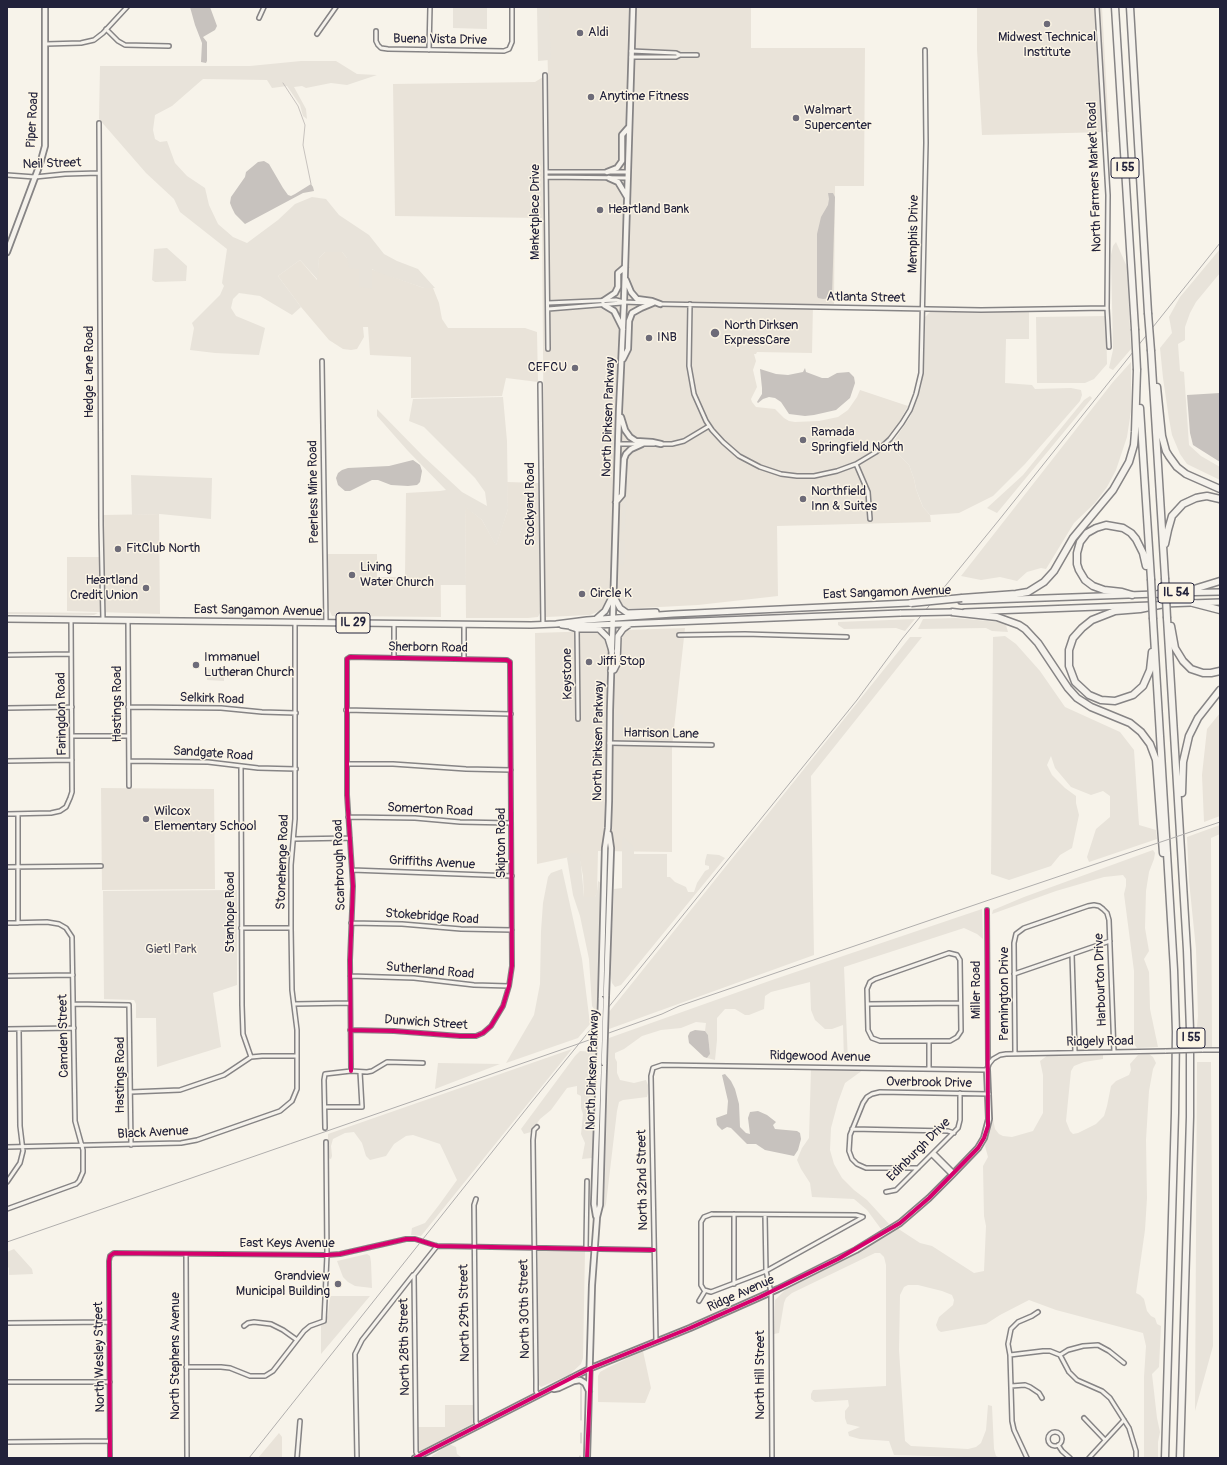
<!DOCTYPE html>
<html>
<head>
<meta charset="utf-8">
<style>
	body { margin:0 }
	#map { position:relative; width:1227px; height:1465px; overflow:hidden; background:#f7f3ea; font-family:Pangolin,sans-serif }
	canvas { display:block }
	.frame { position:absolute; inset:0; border:8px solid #22223b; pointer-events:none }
</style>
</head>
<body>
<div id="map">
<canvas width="1227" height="1465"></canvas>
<div class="frame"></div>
</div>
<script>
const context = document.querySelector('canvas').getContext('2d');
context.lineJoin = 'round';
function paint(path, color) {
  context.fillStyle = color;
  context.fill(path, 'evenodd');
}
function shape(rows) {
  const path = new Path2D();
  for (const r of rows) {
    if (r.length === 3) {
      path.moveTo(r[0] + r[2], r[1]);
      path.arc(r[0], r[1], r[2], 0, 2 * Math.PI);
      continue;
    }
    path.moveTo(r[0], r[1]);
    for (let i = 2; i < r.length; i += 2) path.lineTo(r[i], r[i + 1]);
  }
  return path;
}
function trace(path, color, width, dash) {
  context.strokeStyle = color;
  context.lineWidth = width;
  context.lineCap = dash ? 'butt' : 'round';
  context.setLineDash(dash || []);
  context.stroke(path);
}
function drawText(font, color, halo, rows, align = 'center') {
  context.font = font + ' Pangolin,sans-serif';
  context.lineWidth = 3;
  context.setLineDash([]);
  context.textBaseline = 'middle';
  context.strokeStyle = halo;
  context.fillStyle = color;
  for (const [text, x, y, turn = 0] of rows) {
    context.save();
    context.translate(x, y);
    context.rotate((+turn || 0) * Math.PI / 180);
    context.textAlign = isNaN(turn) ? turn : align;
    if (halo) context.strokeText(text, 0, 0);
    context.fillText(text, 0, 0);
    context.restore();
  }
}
const built = shape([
	[546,7,751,7,751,48,865,48,864,186,835,186,834,304,813,304,812,353,757,352,756,354,754,354,756,361,753,370,757,387,751,399,752,402,756,407,775,409,784,418,789,421,795,422,819,421,838,417,848,410,857,397,860,390,908,406,897,426,891,434,898,454,909,465,914,479,916,489,920,500,923,507,930,515,931,522,777,526,778,596,698,605,602,610,590,615,546,617,545,614,542,218,395,216,393,84,535,82,548,74],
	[977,7,1102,7,1109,132,982,135,977,50],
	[325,252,342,252,347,258,371,269,424,288,433,288,439,303,442,319,448,328,525,328,537,332,538,382,506,378,502,396,411,398,411,357,370,355,368,327,363,327,364,337,357,349,351,350,343,349,329,340,301,307,278,276,300,260,317,280,319,258],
	[507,482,539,483,540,613,538,617,528,618,466,618,465,506,482,520,496,545,508,509],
	[440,491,441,617,332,616,328,607,327,554,377,554,377,577,405,577,406,493],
	[159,514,160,614,67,611,67,557,102,557,103,515],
	[685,628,672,747,672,852,598,851,597,893,595,897,584,897,583,876,579,855,537,864,535,633],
	[1220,713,1220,816,1204,822,1202,775,1207,729],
	[101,788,214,789,215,889,102,890],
	[538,1251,585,1251,583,1358,581,1364,569,1375,541,1387,538,1384,537,1371],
	[643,1351,651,1388,645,1403,598,1402,598,1376,600,1372,609,1367],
	[445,1405,473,1405,474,1423,418,1452,418,1427,445,1427],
	[279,1433,282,1437,282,1458,258,1458]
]);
const green = shape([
	[453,7,487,7,487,29,453,28],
	[537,7,549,7,551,58,549,60,538,61],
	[301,61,336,61,357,74,377,75,347,85,331,83,306,88,302,86,294,87,306,109,307,119,303,116,300,105,287,86,272,88,267,80,203,79,172,106,155,115,153,130,155,139,160,142,167,141,175,163,187,176,205,188,209,205,218,224,233,237,247,243,278,220,295,204,312,197,326,199,339,215,369,235,384,254,397,261,418,269,435,288,424,288,377,272,372,269,372,289,359,287,359,269,349,268,347,258,342,252,325,252,319,258,318,280,300,260,278,276,301,307,292,315,260,296,239,293,233,299,231,308,236,316,265,328,259,355,215,353,190,350,194,328,192,323,220,295,224,286,222,283,227,249,180,212,174,199,146,173,99,119,100,66,250,66],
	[1116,242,1127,267,1131,349,1113,370,1109,368,1113,350,1111,255,1113,246],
	[167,248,187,266,186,281,155,282,152,280,154,249],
	[1220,249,1220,273,1196,302,1190,313,1185,327,1185,340,1178,344,1180,371,1184,372,1189,445,1201,456,1220,467,1220,480,1187,464,1180,454,1172,435,1169,419,1163,378,1160,348,1172,333,1169,317,1180,297],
	[930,312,1029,312,1029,339,1006,339,1005,383,1032,385,1035,389,1071,388,1081,390,1082,395,1080,401,1025,464,993,496,959,513,930,515,923,507,916,489,914,479,909,465,898,454,893,442,910,417,921,388,924,361,925,317],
	[1106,316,1107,364,1094,379,1085,383,1037,383,1036,317],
	[1131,362,1131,411,1127,437,1116,470,1107,487,1095,503,1074,523,1046,569,1041,568,1027,572,1017,581,1000,577,981,580,961,576,1113,382],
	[1090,396,1092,398,997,513,987,508,1023,475,1084,400],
	[503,397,507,441,508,509,502,528,496,546,482,520,465,507,466,585,440,585,440,491,446,490,408,451,377,416,377,409,423,456,462,492,487,506,485,492,475,478,424,427,409,421,413,399],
	[629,454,625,530,622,532,621,531,626,457],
	[131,475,212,478,211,519,160,514,132,515],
	[622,539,625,541,625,559,623,566,620,564,620,541],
	[7,612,98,613,94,615,7,614],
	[955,618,998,622,1006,625,1008,632,992,631,986,628,918,629,923,619],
	[915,619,905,631,896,628,844,629,838,625,838,622],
	[1005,636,1016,644,1040,671,1065,707,1120,732,1134,750,1139,825,1156,830,1157,839,1089,862,1087,857,1096,829,1110,817,1110,796,1103,791,1091,795,1071,787,1055,768,1051,756,1047,765,1052,775,1065,788,1076,796,1076,803,1079,815,1072,848,1060,855,1051,866,1009,880,991,874,993,637],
	[910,637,922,637,811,776,814,955,609,1029,609,1012],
	[207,669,224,670,224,681,207,680],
	[619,714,623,715,623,727,622,728,617,728,615,726,615,716],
	[1220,825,1220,834,1211,838,1212,1047,1195,1046,1198,1016,1196,949,1189,881,1187,837],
	[624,837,634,848,634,854,667,854,667,877,670,877,675,882,686,887,688,892,694,892,697,883,705,871,709,869,709,866,705,865,705,861,707,854,719,855,725,858,621,985,615,987,612,983,610,974,614,889,622,888,622,841],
	[1153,850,1155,853,1154,859,1149,872,1146,891,1145,928,1149,951,1144,959,1149,972,1150,1009,1158,1047,1137,1048,1134,1044,1134,971,1124,894,1126,886,1126,879,1123,875,1104,877,1056,891,992,914,993,910,1024,897],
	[575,853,580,854,584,897,595,897,597,892,598,881,601,883,598,1008,596,1012,592,1006,589,959,580,916,573,895,567,858,569,854],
	[562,869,582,959,590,1024,578,1038,506,1063,534,1015,540,984,541,931,543,903,548,877,551,873],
	[237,890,237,985,213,993,221,1047,157,1067,156,1018,136,1018,136,1004,134,1000,104,999,103,891],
	[982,909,983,939,977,934,964,928,844,967,848,1062,844,1062,843,1025,832,1029,825,1029,815,1020,811,1010,810,982,771,992,765,996,764,1009,749,1015,745,1015,735,1009,725,1009,717,1018,717,1040,715,1060,707,1058,710,1054,708,1035,705,1031,706,1023,696,1022,681,1028,661,1030,642,1036,624,1049,615,1053,615,1058,617,1062,617,1073,620,1080,634,1083,646,1080,648,1085,648,1093,647,1097,623,1100,619,1102,617,1111,606,1204,604,1209,609,1038,772,980],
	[572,1049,421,1236,411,1235,412,1228,425,1223,439,1205,457,1180,440,1144,413,1135,406,1136,394,1144,386,1156,370,1160,366,1156,362,1143,354,1132,345,1133,333,1139,331,1146,332,1156,331,1159,328,1158,328,1134],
	[580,1051,595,1052,592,1158,582,1159,585,1143,581,1134,583,1114,581,1108,581,1096,577,1094,577,1086,567,1088,551,1110,540,1119,531,1132,524,1134,521,1129,575,1056],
	[1101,1053,1103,1054,1103,1059,1084,1062,1074,1066,1071,1071,1066,1121,1070,1131,1073,1134,1078,1133,1096,1124,1104,1116,1107,1106,1111,1086,1116,1081,1129,1075,1131,1070,1130,1064,1138,1055,1149,1054,1153,1057,1156,1063,1153,1069,1149,1091,1146,1140,1147,1198,1145,1230,1136,1293,1140,1295,1144,1299,1147,1311,1151,1316,1155,1318,1157,1324,1161,1326,1159,1367,1152,1374,1157,1418,1160,1432,1158,1442,1158,1458,1144,1458,1144,1377,1146,1346,1143,1333,1056,1310,1029,1300,1000,1315,986,1324,941,1332,938,1330,936,1325,939,1317,953,1305,954,1300,952,1295,942,1291,918,1285,908,1285,904,1287,900,1295,899,1350,905,1441,911,1446,968,1449,976,1447,981,1443,986,1430,988,1405,992,1406,994,1449,996,1456,1000,1458,894,1455,889,1441,860,1439,849,1436,848,1432,860,1427,847,1424,845,1418,845,1411,849,1406,848,1400,815,1402,811,1399,811,1394,813,1390,886,1386,886,1265,884,1257,880,1253,875,1253,792,1293,786,1298,784,1303,779,1333,774,1334,775,1300,789,1286,868,1247,897,1228,920,1243,932,1246,974,1273,984,1271,986,1226,984,1216,983,1166,988,1157,985,1146,993,1119,995,1129,999,1134,1003,1136,1012,1137,1033,1131,1043,1113,1043,1075,1040,1061,1048,1055],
	[1197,1062,1211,1062,1213,1346,1195,1411],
	[438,1063,500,1064,435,1089],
	[811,1070,863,1070,845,1083,838,1102,831,1128,830,1150,834,1164,842,1178,854,1190,867,1200,889,1224,881,1229,867,1210,854,1199,812,1197,810,1183,801,1169,797,1160,802,1148,809,1138],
	[14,1249,32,1269,33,1274,9,1275,9,1268,7,1266,7,1252],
	[367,1254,370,1256,371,1262,372,1288,355,1286,348,1282,343,1277,337,1261],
	[330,1296,370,1296,321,1354,321,1325,324,1323,328,1315],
	[449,1444,456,1447,457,1454,461,1457,483,1458,431,1458,432,1456]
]);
const water = shape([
	[190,7,210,7,217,26,215,30,203,37,207,42,207,61,206,63,201,62,202,43,195,25],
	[264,161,269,164,283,188,288,195,291,196,295,194,311,184,313,187,314,191,303,193,245,224,235,214,232,208,230,203,231,197,245,177,246,172,258,162],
	[828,193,833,193,835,197,832,296,830,298,823,299,818,298,817,296,817,234,821,217,828,205,829,199],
	[805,368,806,372,822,378,828,378,837,373,849,372,854,377,855,383,850,398,836,410,814,415,805,416,789,414,781,402,775,398,769,397,763,399,758,403,757,402,762,394,762,388,760,369,776,374,788,375,803,372],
	[1220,393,1220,462,1193,445,1190,433,1187,395],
	[413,460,420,465,422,471,420,482,417,485,408,486,391,485,378,480,372,480,350,491,345,491,338,485,336,478,338,473,342,470,348,468,389,466],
	[695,1030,705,1031,708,1035,710,1054,707,1058,704,1057,689,1043,688,1036,690,1032],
	[725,1074,731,1081,735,1089,739,1104,740,1127,746,1133,750,1134,748,1118,750,1112,758,1111,767,1115,776,1122,773,1125,775,1129,797,1131,800,1133,801,1139,798,1150,794,1156,765,1150,756,1144,747,1144,731,1128,727,1127,722,1130,717,1125,716,1118,727,1114,728,1101,722,1075]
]);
const stream = shape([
	[283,83,298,106,305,125,303,145,311,184],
	[917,1205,945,1178],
	[581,1420,581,1386],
	[581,1443,581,1433],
	[580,1458,580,1456]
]);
const street = shape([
	[1097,7,1108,195,1107,308,1109,347],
	[259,18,264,7],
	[106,29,118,41,125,45,169,46],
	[376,31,376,41,378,45,381,48,388,49,504,51,509,49,512,42,512,7],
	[317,34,336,7],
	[46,44,81,43,94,40,103,33,127,7],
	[429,50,430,7],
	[631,51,676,53,680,55,697,55],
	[631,57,676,57,680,55],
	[545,75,548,349],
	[99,123,101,525,103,620],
	[546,172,628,172],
	[7,175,35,177,65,174,99,173],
	[546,177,628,178],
	[548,303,616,300,624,302,650,303],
	[659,304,981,310,1107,308],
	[690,304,689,366,694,394,706,421,712,430,723,442,739,456,760,467,781,474,797,476,814,476,837,471,856,464,876,452,890,439,902,423,910,410,916,394,921,373,926,143,925,50],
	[548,309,622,303],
	[322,361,326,623],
	[540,384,543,625],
	[618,444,654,444],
	[660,444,672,444,684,441,709,426],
	[856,464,868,492,870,519],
	[128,621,129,786],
	[577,629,578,719],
	[679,635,745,634,847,637],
	[7,655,71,654],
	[394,658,394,624],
	[464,659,464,625],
	[128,707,221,708,262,712,296,713],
	[7,708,72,707],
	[346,710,511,714],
	[72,736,128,736],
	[609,743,712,745],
	[7,761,72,760],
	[129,761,208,762,258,768,296,769],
	[347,764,393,764,466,769,511,770],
	[241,766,242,1005,243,1034,251,1057],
	[7,814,51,813,60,811,66,807,70,798,72,792,71,620],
	[18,814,18,923],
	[348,817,415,818,460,822,511,823],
	[294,839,350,838],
	[7,867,101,866],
	[352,870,512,876],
	[987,910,988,1066],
	[7,923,47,922,59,924,66,928,72,937,75,1121,83,1150,83,1172,79,1181,76,1184,7,1209],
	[351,923,402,924,461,929,512,930],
	[241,928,291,928],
	[949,953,957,955,960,960,961,1031,957,1037,950,1041,880,1041,872,1038,868,1030,867,989,870,982,875,979,949,953],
	[1072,954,1075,1052],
	[1014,974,1110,941],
	[7,976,73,975],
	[350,976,414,978,474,985,509,986],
	[74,1004,129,1005,131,1145],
	[294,1004,350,1003],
	[868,1004,960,1003],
	[7,1029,74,1028],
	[350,1030,394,1031,460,1036,476,1036,483,1033,491,1026,503,1006,509,986,512,966,510,665,510,662,507,660,350,657,347,659,347,795,353,886,350,960,351,1071],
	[929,1041,929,1069],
	[1202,1050,1220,1050],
	[1015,1054,1014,943,1016,934,1024,928,1088,906,1094,905,1099,906,1103,909,1107,913,1109,920,1114,1052],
	[987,1070,989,1064,993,1059,1000,1055,1006,1054,1166,1051],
	[131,1092,180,1090,224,1075,251,1057,262,1056,297,1056],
	[325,1107,362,1107,360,1072],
	[537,1127,534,1130,533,1140,536,1380,536,1391,538,1395],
	[325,1128,324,1080,325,1074,351,1071,367,1072,372,1071,387,1062,423,1063],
	[852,1129,948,1131,954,1133],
	[7,1147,181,1143,197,1140,280,1111,292,1101,297,1089,297,1030,292,990,291,928,291,865,295,819,295,623],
	[934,1153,954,1173],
	[932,1155,952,1175],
	[918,1168,866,1168,857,1164,852,1159,849,1151,850,1135,863,1103,867,1097,872,1094,880,1092,989,1094],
	[7,1182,20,1163,23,1151,20,1126,19,1029],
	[886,1192,896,1190,958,1128,960,1120,960,1093],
	[476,1199,474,1205,475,1311,476,1422,478,1426],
	[712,1214,856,1215,863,1217,766,1271,711,1292,704,1290,701,1285,701,1222,704,1217,712,1214],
	[734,1214,734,1284],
	[765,1215,766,1271,771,1292,772,1458],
	[586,1248,587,1181],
	[186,1254,187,1458],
	[699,1301,705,1291],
	[7,1323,109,1322],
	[244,1326,248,1323,254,1322,271,1324,283,1330,297,1340],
	[656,1341,651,1076,653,1068,662,1065,987,1070],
	[1010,1355,1043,1351,1050,1351,1060,1355,1068,1350,1083,1346,1098,1345,1109,1351,1124,1363],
	[1060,1355,1069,1372,1077,1380,1102,1391,1110,1398,1129,1428,1136,1451,1136,1458],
	[186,1367,221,1367,230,1368,250,1376,265,1376,273,1371,304,1331,310,1326,324,1321,327,1255,326,1142],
	[7,1382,110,1382],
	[1011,1386,1025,1385,1030,1387,1039,1393,1042,1398],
	[1084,1418,1105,1440],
	[1055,1439,7],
	[7,1442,110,1441],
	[1058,1445,1062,1451,1070,1458],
	[418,1456,416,1452,414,1275,437,1246],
	[110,1458,109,1261,110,1256,114,1253,327,1255,340,1254,406,1239,415,1239,437,1246,654,1250],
	[297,1458,300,1421],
	[357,1458,355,1354,362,1340,413,1275],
	[1027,1458,1014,1430,1012,1421,1010,1355,1008,1344,1011,1329,1018,1322,1032,1316,1038,1312],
	[1089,1458,1124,1420]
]);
const secondary = shape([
	[607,172,617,168,622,161,622,135,629,127],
	[609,178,618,182,627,197],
	[7,252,40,164,45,146,45,7],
	[626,280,631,292,637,299,652,301,660,304],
	[603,301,615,293,618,287,618,273,625,267],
	[604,305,614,311,623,329],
	[623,359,628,349,629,321,632,313,641,308,653,303],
	[621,417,625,430,630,437,636,441,652,442,661,444],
	[616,502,622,495,624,459,626,454,631,449,642,444],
	[606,996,611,848,609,834],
	[601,999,605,848,608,828,609,801,610,710,619,411,624,302,633,7],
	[596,1216,594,1204,599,1066],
	[554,1389,559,1388,574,1381,580,1380,585,1383,589,1391],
	[415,1458,591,1368,690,1328,778,1289,856,1250,900,1223,929,1198,952,1175,978,1148,984,1138,989,1119,987,1070],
	[587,1458,592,1285,597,1217,600,1205,604,1063]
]);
const primary = shape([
	[1168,593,1220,592],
	[614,597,620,608,627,613,656,612],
	[961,601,1156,594],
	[1163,604,1220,602],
	[965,612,1151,605],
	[7,619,531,625,556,624,587,620,673,614,909,603],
	[596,619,605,611,614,593],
	[562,625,570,626,901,613],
	[571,627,577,629,599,629,608,638,612,651],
	[611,671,614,670,617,664,618,636,623,629,630,624]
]);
const highway = shape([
	[1115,7,1135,329],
	[1130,7,1148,313],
	[1151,351,1165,578],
	[1157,387,1162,436,1166,451,1169,456,1177,467,1186,474,1220,489],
	[1140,408,1151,579],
	[1165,544,1168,530,1172,516,1183,504,1196,498,1201,497,1207,496,1220,499],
	[1158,594,1174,590,1194,589,1220,581],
	[1132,595,1122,592,1104,590,1093,586,1085,580,1079,570,1077,564,1077,553,1080,542,1087,533,1096,528,1106,525,1123,528,1131,533,1136,539,1143,553,1146,566],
	[962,598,1016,594,1028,592,1044,582,1054,571,1073,538,1113,490,1129,462,1134,445,1135,432,1137,370],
	[1193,603,1220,610],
	[952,612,997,617,1019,625,1025,629,1038,643,1068,688,1077,698,1091,707,1130,723,1141,732,1150,744,1156,760,1163,853],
	[1167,618,1187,950,1190,1030,1190,1117,1180,1458],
	[1153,619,1174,970,1176,1032,1175,1113,1165,1458],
	[1171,626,1175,648,1183,661,1191,669,1203,673,1211,673,1220,671],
	[1152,652,1150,670,1143,686,1133,695,1115,701,1101,700,1089,695,1075,682,1069,666,1069,650,1073,638,1082,628,1092,620,1115,611,1140,609,1164,604],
	[1182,793,1183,762,1189,736,1198,718,1220,690]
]);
const rail = shape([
	[7,1242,575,1045,662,1014,679,1006,986,901,1220,822],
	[249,1458,531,1103,857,700,902,639,999,520,1220,243]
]);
const streetBridge = shape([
	[1166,1051,1202,1050]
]);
const secondaryBridge = shape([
	[604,1063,606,996],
	[599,1066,601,999]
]);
const primaryBridge = shape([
	[901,613,952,612]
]);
const highwayBridge = shape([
	[1148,313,1151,351],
	[1135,329,1137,370],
	[1165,578,1167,618],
	[1151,579,1153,619],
	[911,603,962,598]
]);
const cycleway = shape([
	[350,1030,394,1031,460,1036,476,1036,483,1033,491,1026,503,1006,509,986,512,966,510,665,510,662,507,660,350,657,347,659,347,795,353,886,350,960,351,1071],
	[110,1458,109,1261,110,1256,114,1253,327,1255,340,1254,406,1239,415,1239,437,1246,654,1250],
	[415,1458,591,1368,690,1328,760,1297,838,1259,900,1223,929,1198,978,1148,984,1138,988,1126,987,910],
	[587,1458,591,1368]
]);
const markers = [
	[1047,24,4,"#6d6b78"],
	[580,33,4,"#6d6b78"],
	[591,97,4,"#6d6b78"],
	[796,118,4,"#6d6b78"],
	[600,210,4,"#6d6b78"],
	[715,333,5,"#6d6b78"],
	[649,338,4,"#6d6b78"],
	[575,368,4,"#6d6b78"],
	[803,440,4,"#6d6b78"],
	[803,499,4,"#6d6b78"],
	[118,549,4,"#6d6b78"],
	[352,575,4,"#6d6b78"],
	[146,588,4,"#6d6b78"],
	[582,594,4,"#6d6b78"],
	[589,662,4,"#6d6b78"],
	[196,665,4,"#6d6b78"],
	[146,819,4,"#6d6b78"],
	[338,1284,4,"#6d6b78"]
];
const shields = [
	[1125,168,28],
	[1176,593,36],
	[353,623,34],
	[1191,1038,28]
];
const shieldNames = [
	["I 55",1125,168],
	["IL 54",1176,593],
	["IL 29",353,623],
	["I 55",1191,1038]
];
const poiNames = [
	["Aldi",588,33],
	["Midwest Technical",1047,38,"center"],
	["Institute",1047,53,"center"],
	["Anytime Fitness",599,97],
	["Walmart",804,111],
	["Supercenter",804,126],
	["Heartland Bank",608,210],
	["North Dirksen",724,326],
	["ExpressCare",724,341],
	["INB",657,338],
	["CEFCU",567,368,"right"],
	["Ramada",811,433],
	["Springfield North",811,448],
	["Northfield",811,492],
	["Inn & Suites",811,507],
	["FitClub North",126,549],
	["Living",360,568],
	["Water Church",360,583],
	["Heartland",138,581,"right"],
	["Credit Union",138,596,"right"],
	["Circle K",590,594],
	["Immanuel",204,658],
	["Lutheran Church",204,673],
	["Jiffi Stop",597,662],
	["Wilcox",154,812],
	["Elementary School",154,827],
	["Grandview",330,1277,"right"],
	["Municipal Building",330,1292,"right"]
];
const streetNames = [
	["Buena Vista Drive",440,40,1],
	["Piper Road",33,120,-87],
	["Neil Street",52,164,-2],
	["North Farmers Market Road",1095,177,-92],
	["Marketplace Drive",536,212,-90],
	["Memphis Drive",914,234,-89],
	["Atlanta Street",866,298,1],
	["Hedge Lane Road",90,372,-90],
	["North Dirksen Parkway",609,417,-88],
	["Peerless Mine Road",314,492,-91],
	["Stockyard Road",531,504,-90],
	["East Sangamon Avenue",887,593,-2],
	["East Sangamon Avenue",258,611,1],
	["Sherborn Road",428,648,1],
	["Keystone",568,674,-91],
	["Selkirk Road",212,699,2],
	["Hastings Road",118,704,-90],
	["Faringdon Road",62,714,-91],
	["Harrison Lane",661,734,1],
	["North Dirksen Parkway",599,741,-89],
	["Sandgate Road",213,754,4],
	["Somerton Road",430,810,3],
	["Skipton Road",502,843,-90],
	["Stonehenge Road",283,862,-88],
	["Griffiths Avenue",432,863,3],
	["Scarbrough Road",340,865,-92],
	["Stanhope Road",231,912,-90],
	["Stokebridge Road",432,917,4],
	["Sutherland Road",430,971,5],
	["Harbourton Drive",1101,980,-92],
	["Miller Road",977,990,-90],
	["Pennington Drive",1005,994,-90],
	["Dunwich Street",426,1023,4],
	["Camden Street",64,1036,-91],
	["Ridgely Road",1100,1042,-1],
	["Ridgewood Avenue",820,1057,1],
	["North Dirksen Parkway",593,1070,-88],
	["Hastings Road",121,1075,-90],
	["Overbrook Drive",929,1083,1],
	["Black Avenue",153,1133,-3],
	["Edinburgh Drive",919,1150,-45],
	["North 32nd Street",643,1180,-91],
	["East Keys Avenue",287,1244],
	["Ridge Avenue",741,1294,-24],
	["North 30th Street",525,1309,-91],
	["North 29th Street",465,1313,-91],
	["North 28th Street",405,1347,-91],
	["North Stephens Avenue",176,1356,-90],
	["North Wesley Street",100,1357,-91],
	["North Hill Street",761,1375,-90]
];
const parkNames = [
	["Gietl Park",171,950]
];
paint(built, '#e9e3d9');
paint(green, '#e8e3da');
paint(water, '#c7c2be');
trace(stream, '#c7c2be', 1);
trace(street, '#868485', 6);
trace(secondary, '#868485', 8);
trace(primary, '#868485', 8);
trace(highway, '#868485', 9);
trace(street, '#f5f2ec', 3);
trace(secondary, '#f5f2ec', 4.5);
trace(primary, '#f5f2ec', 5);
trace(highway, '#f5f2ec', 6);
trace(rail, '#b0aead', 1);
trace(streetBridge, '#868485', 6, []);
trace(secondaryBridge, '#868485', 8, []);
trace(primaryBridge, '#868485', 8, []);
trace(highwayBridge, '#868485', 9, []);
trace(streetBridge, '#f5f2ec', 3);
trace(secondaryBridge, '#f5f2ec', 4.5);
trace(primaryBridge, '#f5f2ec', 5);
trace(highwayBridge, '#f5f2ec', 6);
trace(cycleway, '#d6006c', 4);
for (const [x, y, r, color] of markers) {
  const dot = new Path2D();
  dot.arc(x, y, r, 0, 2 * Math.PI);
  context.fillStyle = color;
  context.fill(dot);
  trace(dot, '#fcf5e5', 1.5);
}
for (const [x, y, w] of shields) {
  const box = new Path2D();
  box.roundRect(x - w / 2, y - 10, w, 20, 3);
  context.fillStyle = '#fcf5e5';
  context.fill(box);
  trace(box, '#22223b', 1);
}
drawText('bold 12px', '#22223b', null, shieldNames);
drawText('13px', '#22223b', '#fcf5e5', poiNames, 'left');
drawText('13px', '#22223b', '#fcf5e5', streetNames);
drawText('13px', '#504f5f', '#fcf5e5', parkNames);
</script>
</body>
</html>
